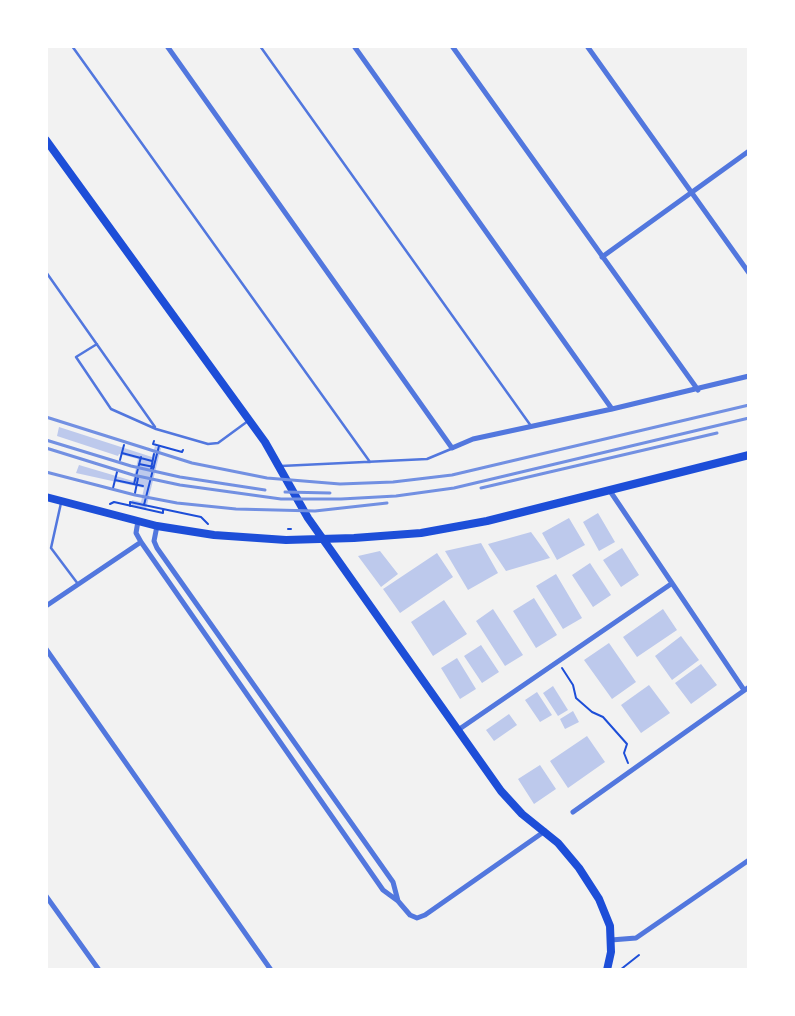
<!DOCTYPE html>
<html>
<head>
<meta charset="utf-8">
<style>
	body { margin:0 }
	#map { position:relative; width:795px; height:1016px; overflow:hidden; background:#f2f2f2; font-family:"Archivo Narrow",sans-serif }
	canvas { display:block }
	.frame { position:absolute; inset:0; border:48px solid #fff; pointer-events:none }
</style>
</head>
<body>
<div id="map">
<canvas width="795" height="1016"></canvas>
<div class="frame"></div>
</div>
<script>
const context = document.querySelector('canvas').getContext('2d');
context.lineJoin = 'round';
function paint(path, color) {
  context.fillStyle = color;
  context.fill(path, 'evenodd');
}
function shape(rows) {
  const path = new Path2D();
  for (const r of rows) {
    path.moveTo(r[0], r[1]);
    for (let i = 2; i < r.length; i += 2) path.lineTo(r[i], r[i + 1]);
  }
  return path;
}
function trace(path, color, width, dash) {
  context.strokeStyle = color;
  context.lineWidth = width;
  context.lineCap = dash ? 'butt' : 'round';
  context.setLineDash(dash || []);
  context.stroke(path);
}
const building = shape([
	[59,427,152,457,155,446,161,448,146,509,131,506,132,500,141,502,144,488,76,473,79,465,133,481,138,459,119,454,118,456,57,436],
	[598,513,615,542,599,551,583,522],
	[569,518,585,545,557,560,542,533],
	[531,532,550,558,506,571,488,544],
	[481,543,498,573,468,590,445,551],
	[622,548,639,575,621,587,603,560],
	[380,551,398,574,381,587,358,556],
	[437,553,453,577,400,613,383,589],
	[590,563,611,595,593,607,572,575],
	[556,574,582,618,563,629,536,586],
	[534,598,557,635,536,648,513,611],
	[444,600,467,634,433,656,411,622],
	[493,609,523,655,505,666,476,621],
	[663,609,677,630,637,657,623,637],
	[681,636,699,660,672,680,655,656],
	[609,643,636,682,612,699,584,660],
	[481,645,499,672,482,683,464,656],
	[457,658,476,689,460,699,441,668],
	[701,664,717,685,691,704,675,683],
	[649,685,670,713,641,733,621,705],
	[553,686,568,710,558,716,543,693],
	[537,692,552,715,540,722,525,700],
	[573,711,579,722,565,729,560,719],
	[509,714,517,725,494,741,486,730],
	[587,736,605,762,568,788,550,761],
	[540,765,556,789,534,804,518,779]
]);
const path = shape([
	[154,441,153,444,182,452,183,450],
	[122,453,152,461],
	[120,460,124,445],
	[139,464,154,467],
	[151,469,154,454],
	[115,480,143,486],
	[134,484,141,457],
	[113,488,117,472],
	[135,493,138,478],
	[110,504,114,502,163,513,163,510],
	[144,505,201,517,208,524],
	[130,506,130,502,144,505,159,446],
	[288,529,291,529],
	[562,668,573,685,576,698,592,712,603,717,627,744,624,753,628,763],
	[620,970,639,955]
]);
const service = shape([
	[72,46,370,462],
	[260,46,531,426],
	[46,272,155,427],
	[97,344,76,357,111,409,156,429,208,444,218,443,248,421],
	[281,466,427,459,451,449],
	[61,503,51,548,78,584]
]);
const minor = shape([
	[167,46,452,448,473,439,612,409,749,376],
	[354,46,612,409],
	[452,46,698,390],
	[587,46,749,273],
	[602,257,749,151],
	[610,491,744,690],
	[157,526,154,541,157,548,393,882,398,901],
	[141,542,383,890,398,901,410,915,417,918,425,915,545,831],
	[46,606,141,542,136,533,138,521],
	[46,649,271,970],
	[458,730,671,584],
	[573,812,749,687],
	[46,896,99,970],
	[611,940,636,938,749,860]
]);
const secondary = shape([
	[46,140,265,442,308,518,501,791,522,814,558,843,579,868,599,899,610,926,611,952,607,970],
	[46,497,157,526,214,535,286,540,354,538,421,533,487,521,749,455]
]);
const rail = shape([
	[46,417,192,463,267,478,340,484,393,482,452,475,749,405],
	[46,440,131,466,180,477,265,490],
	[46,448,133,475,180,485,281,499,341,499,396,496,454,488,749,418],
	[46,472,135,495,177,503,236,509,315,511,387,503],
	[481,488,717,433],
	[285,492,330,493]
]);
paint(building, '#bdc9ec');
trace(path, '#1d4ed8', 2);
trace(service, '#5277de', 2.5);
trace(minor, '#5277de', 5);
trace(secondary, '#1d4ed8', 8);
trace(rail, '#7290e2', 3);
</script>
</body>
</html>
